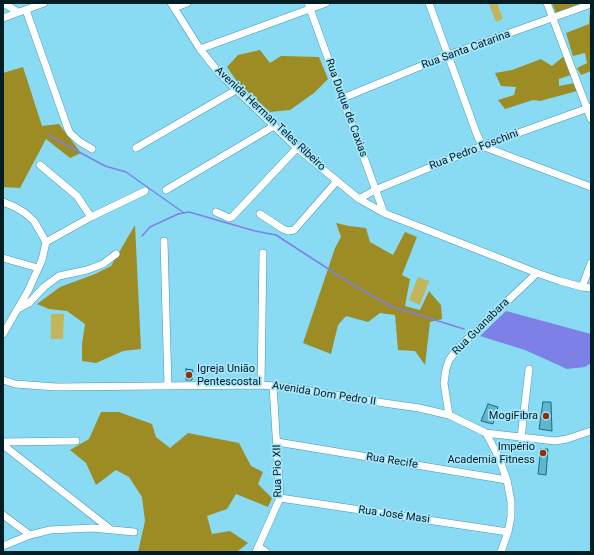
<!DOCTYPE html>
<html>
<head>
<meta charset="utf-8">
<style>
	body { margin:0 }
	#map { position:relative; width:594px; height:555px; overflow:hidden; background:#89dbf4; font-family:Roboto,sans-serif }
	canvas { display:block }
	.frame { position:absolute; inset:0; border:4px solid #031d24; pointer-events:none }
</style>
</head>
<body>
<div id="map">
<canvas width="594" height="555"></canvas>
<div class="frame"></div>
</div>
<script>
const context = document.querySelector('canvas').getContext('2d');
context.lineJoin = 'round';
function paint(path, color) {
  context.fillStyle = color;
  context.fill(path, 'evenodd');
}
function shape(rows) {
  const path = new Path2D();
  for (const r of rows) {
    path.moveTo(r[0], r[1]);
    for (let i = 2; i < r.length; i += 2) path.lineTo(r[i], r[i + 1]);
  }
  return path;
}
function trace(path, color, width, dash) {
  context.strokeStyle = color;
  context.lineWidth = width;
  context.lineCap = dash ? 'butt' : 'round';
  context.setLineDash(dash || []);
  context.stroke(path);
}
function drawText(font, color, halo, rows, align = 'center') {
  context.font = font + ' Roboto,sans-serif';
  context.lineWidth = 3.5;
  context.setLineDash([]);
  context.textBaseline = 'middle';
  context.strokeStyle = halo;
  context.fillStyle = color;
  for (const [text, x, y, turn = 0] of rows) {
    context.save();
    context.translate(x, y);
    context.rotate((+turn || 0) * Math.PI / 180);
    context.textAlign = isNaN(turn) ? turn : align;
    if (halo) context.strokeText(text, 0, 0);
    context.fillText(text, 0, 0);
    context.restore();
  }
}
const green = shape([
	[491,3,497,3,503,19,496,22,489,4],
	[418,277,429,281,420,305,409,300],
	[51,314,64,314,63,339,51,339]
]);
const forest = shape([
	[552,3,582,3,556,13],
	[590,9,591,9,591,71,581,75,577,68,587,63,585,53,573,56,566,33,589,24],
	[260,50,270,63,281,56,319,57,328,79,314,93,290,110,270,112,238,83,227,67,238,55],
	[564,56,571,75,559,79,559,86,575,83,577,91,540,101,533,100,505,109,498,100,514,95,516,87,501,86,495,73,512,70,541,59,552,66],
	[23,67,42,126,59,124,81,153,70,158,46,139,20,188,3,187,3,73],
	[336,223,349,226,366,228,370,242,393,255,405,232,417,237,402,275,410,279,405,306,420,310,429,291,441,305,442,319,430,322,425,365,415,351,398,350,395,315,380,313,368,322,346,316,338,325,331,354,303,343,335,248,341,237],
	[135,225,141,349,123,351,96,363,82,361,82,344,85,324,67,311,49,309,37,304,60,287,95,274,111,266],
	[101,412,119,412,152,424,156,437,170,448,188,433,239,443,251,466,263,472,258,484,272,498,268,507,236,494,227,509,207,516,212,534,230,531,248,543,238,551,138,552,145,521,142,497,129,477,116,470,96,485,86,463,70,450,89,439]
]);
const water = shape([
	[506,311,591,334,591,363,585,367,567,369,525,350,480,336]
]);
const stream = shape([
	[48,135,105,166,126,172,184,213],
	[142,236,150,227,178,214,189,212,255,231,276,235,347,281,390,306,464,329]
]);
const building = shape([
	[186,369,193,370,192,380,186,380,186,369],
	[543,402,551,402,552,431,539,429,543,402],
	[488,404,498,407,493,424,481,421,488,404],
	[541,449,548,449,546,475,538,474,541,449]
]);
const minor = shape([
	[3,3,18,12],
	[171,3,200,49,219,73,297,148,359,199,384,213,537,273,560,281,582,287,591,288],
	[308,3,384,213],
	[429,3,476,132,482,146],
	[547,3,591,119],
	[174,8,187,3],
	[26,10,68,129,70,133,80,142,92,149],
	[3,18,44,3],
	[200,49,326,3],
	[343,98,448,55,591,4],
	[482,146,591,187],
	[136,148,236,90],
	[40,165,77,196,91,217],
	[166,190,274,126],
	[359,199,375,190,482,146,591,107],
	[3,202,15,207,25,213,34,221,46,242,42,260,28,291,3,334],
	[216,212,229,218,232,217,297,148],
	[260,214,283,229,288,231,294,230,337,181],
	[164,241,168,386],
	[46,242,91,217,145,191],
	[3,258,38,268],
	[582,287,591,263],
	[18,309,29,303,44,287,59,276,87,270,103,264,116,254],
	[3,380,15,384,56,387,261,385,286,387,384,403,419,408,449,415,486,433,494,434,555,441,567,439,591,431],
	[261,385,263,253],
	[449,415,444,383,446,369,449,360,459,347,537,273],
	[486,433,499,458,507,480,511,502,511,517,508,532,501,552],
	[521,438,529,369],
	[3,442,76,441],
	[277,442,507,480],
	[3,445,110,529],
	[280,498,508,532],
	[3,515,30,535],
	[3,546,30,535,50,530,92,528,134,532],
	[259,547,266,552],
	[256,552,280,498,273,386]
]);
const markers = [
	[189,375,4,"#953000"],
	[546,416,4,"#953000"],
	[543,453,4,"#953000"]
];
const streetNames = [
	["Rua Santa Catarina",466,50,-20],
	["Rua Duque de Caxias",346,108,70],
	["Avenida Herman Teles Ribeiro",270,119,43],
	["Rua Pedro Foschini",474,150,-21],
	["Rua Guanabara",481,327,-45],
	["Avenida Dom Pedro II",324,394,9],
	["Rua Recife",392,461,9],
	["Rua Pio XII",278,471,-91],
	["Rua José Masi",394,515,8]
];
const poiNames = [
	["Igreja União",197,369,"left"],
	["Pentescostal",197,382,"left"],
	["MogiFibra",538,416],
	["Império",535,447],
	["Academia Fitness",535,460]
];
paint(green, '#c4b55b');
paint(forest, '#9d8c23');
paint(water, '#7d80e7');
trace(stream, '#7d80e7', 1.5);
paint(building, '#63b5ce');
trace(building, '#106f87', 1);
trace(minor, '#4698b1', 8);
trace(minor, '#fff', 7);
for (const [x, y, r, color] of markers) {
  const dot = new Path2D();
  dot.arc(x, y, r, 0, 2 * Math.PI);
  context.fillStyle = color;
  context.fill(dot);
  trace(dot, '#a6e5fa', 1.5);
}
drawText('11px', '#031d24', '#a6e5fa', streetNames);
drawText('11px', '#031d24', '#a6e5fa', poiNames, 'right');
</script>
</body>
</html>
